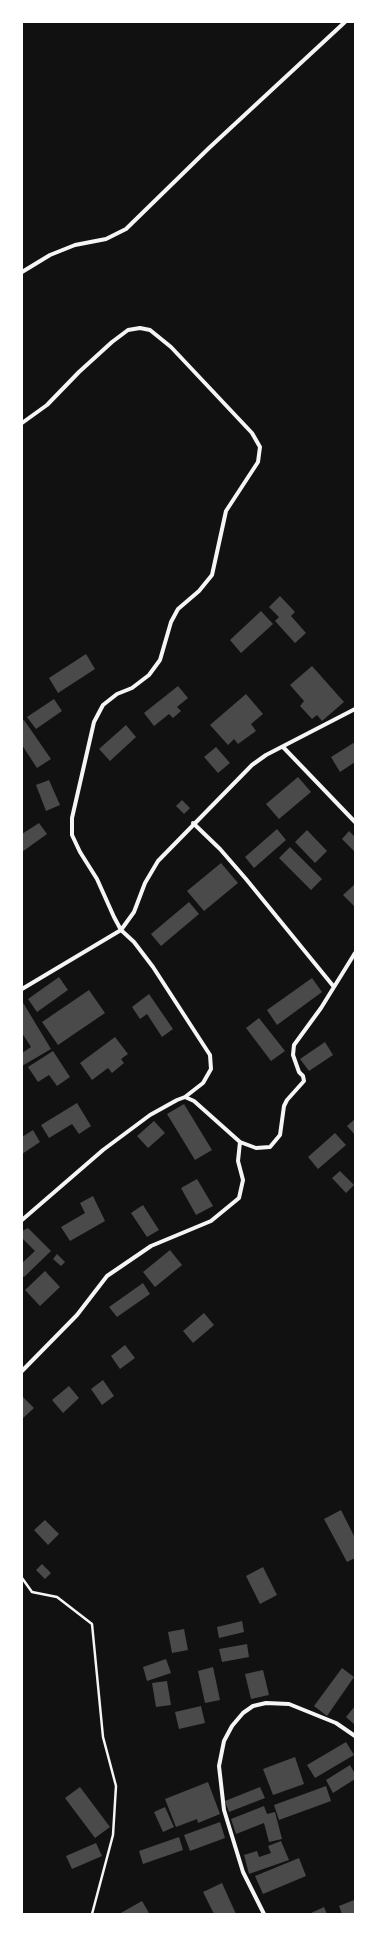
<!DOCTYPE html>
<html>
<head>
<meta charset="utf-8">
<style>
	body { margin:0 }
	#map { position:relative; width:377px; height:1936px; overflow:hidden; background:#111; font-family:"Nunito Sans",sans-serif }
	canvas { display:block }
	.frame { position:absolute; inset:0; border:23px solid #fff; pointer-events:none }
</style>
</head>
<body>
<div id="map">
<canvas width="377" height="1936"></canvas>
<div class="frame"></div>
</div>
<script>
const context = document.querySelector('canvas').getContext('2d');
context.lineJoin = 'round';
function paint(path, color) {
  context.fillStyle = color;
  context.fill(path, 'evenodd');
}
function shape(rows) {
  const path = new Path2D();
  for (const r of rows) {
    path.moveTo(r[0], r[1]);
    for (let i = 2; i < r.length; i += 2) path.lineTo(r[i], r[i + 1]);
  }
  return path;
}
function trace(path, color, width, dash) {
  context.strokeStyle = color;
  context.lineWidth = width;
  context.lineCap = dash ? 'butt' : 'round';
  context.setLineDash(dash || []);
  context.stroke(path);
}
const building = shape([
	[280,596,295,612,291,616,306,633,295,643,275,621,279,617,269,607],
	[261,611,273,624,241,653,230,640],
	[86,654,95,669,58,693,49,678],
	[312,666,344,702,322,721,317,715,312,719,300,706,304,701,290,685],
	[178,686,188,698,177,707,181,711,173,718,169,714,154,726,144,713],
	[246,694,263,714,251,724,256,731,238,744,234,739,228,745,210,725],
	[54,699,62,711,36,729,27,717],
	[24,720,51,759,37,768,22,745,22,721],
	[126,725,136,737,110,761,99,749],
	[355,742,355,762,340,772,331,757],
	[216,747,230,763,218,773,204,757],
	[298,777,311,792,279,819,266,804],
	[49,780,60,805,46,811,36,785],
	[182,800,190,808,184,814,176,806],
	[39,823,47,834,22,852,22,834],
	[277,829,286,840,254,868,245,857],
	[307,830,327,851,315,863,295,842],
	[349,831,355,837,355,852,342,839],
	[290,847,322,879,311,890,279,858],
	[221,863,238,883,204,911,187,891],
	[355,884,355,907,343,895],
	[189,902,199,914,161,946,151,934],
	[59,977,68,990,37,1012,28,999],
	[312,978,322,992,277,1025,267,1010],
	[89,990,105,1013,58,1045,42,1022],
	[149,994,173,1029,162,1037,147,1014,140,1019,132,1007],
	[22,1001,51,1049,22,1066,22,1053,31,1047,22,1033],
	[259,1018,285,1051,271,1061,246,1028],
	[115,1037,128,1054,121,1059,124,1063,112,1073,108,1068,92,1080,80,1063],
	[325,1042,333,1055,309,1071,300,1059],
	[53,1051,70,1077,57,1086,49,1075,38,1082,28,1067],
	[77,1103,91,1126,79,1134,72,1124,49,1138,41,1125],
	[184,1104,212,1150,195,1160,167,1114],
	[355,1119,355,1135,347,1126],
	[154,1121,165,1133,148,1148,137,1136],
	[33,1130,40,1142,22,1154,22,1137],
	[335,1133,346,1145,318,1169,308,1157],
	[340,1171,354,1185,346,1193,332,1178],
	[197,1179,213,1206,196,1215,181,1188],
	[93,1196,105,1221,70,1241,61,1227,85,1213,80,1203],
	[143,1205,159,1230,147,1237,131,1213],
	[28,1228,51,1251,24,1277,22,1276,22,1263,35,1251,22,1238,22,1231],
	[170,1250,182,1265,155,1287,143,1272],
	[57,1254,65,1262,61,1266,53,1259],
	[45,1271,60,1287,40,1306,25,1290],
	[143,1283,150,1294,117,1317,109,1307],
	[204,1313,214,1325,193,1343,183,1331],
	[125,1345,135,1358,120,1369,111,1356],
	[103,1380,114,1396,102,1405,91,1389],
	[69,1386,79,1398,63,1413,52,1400],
	[22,1396,34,1408,22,1419],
	[341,1510,355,1538,355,1558,347,1562,324,1519],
	[45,1520,59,1534,48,1545,34,1530],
	[42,1564,51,1573,45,1579,36,1570],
	[263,1567,277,1595,260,1604,246,1576],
	[242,1621,244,1632,219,1638,217,1627],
	[184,1629,188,1650,172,1653,168,1632],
	[247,1644,249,1657,222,1662,219,1649],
	[166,1659,171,1673,147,1681,143,1667],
	[213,1667,220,1700,205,1703,198,1671],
	[342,1668,354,1677,327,1716,314,1706],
	[263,1670,269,1695,251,1699,245,1674],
	[167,1681,171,1705,156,1707,152,1683],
	[201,1706,205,1723,179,1729,175,1712],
	[355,1706,355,1725,346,1717],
	[346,1742,354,1755,315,1778,307,1765],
	[295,1757,304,1784,273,1795,263,1769],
	[350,1765,355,1774,355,1779,333,1793,326,1780],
	[208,1782,220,1814,198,1823,197,1819,176,1827,165,1799],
	[326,1786,331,1801,279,1820,274,1805],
	[80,1787,110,1827,95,1838,65,1798],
	[260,1787,265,1798,229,1812,225,1801],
	[264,1806,267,1814,275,1812,282,1839,269,1842,264,1823,236,1834,231,1819],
	[165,1807,174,1827,163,1832,154,1812],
	[220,1822,225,1838,190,1851,184,1835],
	[179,1837,183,1850,143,1864,139,1851],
	[281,1841,289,1860,249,1874,244,1855,257,1851,259,1857,271,1853,268,1846],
	[96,1843,102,1856,72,1869,66,1856],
	[299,1858,306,1876,263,1894,255,1876],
	[222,1883,236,1914,214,1914,203,1892],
	[354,1900,355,1914,342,1914,339,1906],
	[142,1901,149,1913,119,1914],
	[324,1907,327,1914,311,1914,311,1913]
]);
const path = shape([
	[22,1578,32,1592,57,1597,92,1624,103,1737,116,1786,113,1835,92,1914]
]);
const minor = shape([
	[22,272,50,255,75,245,106,239,126,229,209,148,345,22],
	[22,423,47,405,79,372,112,342,128,330,140,328,150,330,171,347,252,433,260,447,258,462,226,511,212,575,199,591,178,609,171,622,160,660,149,675,132,688,117,694,103,705,94,722,72,818,72,835,80,852,97,879,114,917,121,930,134,942,153,967,210,1055,211,1069,203,1083,185,1097,177,1100,150,1115,103,1150,22,1220],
	[283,747,355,822],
	[193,823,220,849,246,879,334,987],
	[22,989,121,930,134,912,145,883,158,861,252,765,266,755,355,709],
	[185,1097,194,1101,240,1142,256,1148,270,1147,280,1135,284,1106,287,1100,304,1081,303,1076,299,1072,293,1055,294,1045,321,1008,355,953],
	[22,1371,77,1315,107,1276,151,1246,211,1221,239,1198,243,1180,238,1161,240,1142],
	[264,1914,243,1872,224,1810,219,1766,224,1741,232,1726,243,1713,253,1706,266,1703,289,1704,336,1723,355,1736]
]);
paint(building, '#4a4a4a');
trace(path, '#f5f5f5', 2.5);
trace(minor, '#f5f5f5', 4);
</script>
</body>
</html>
